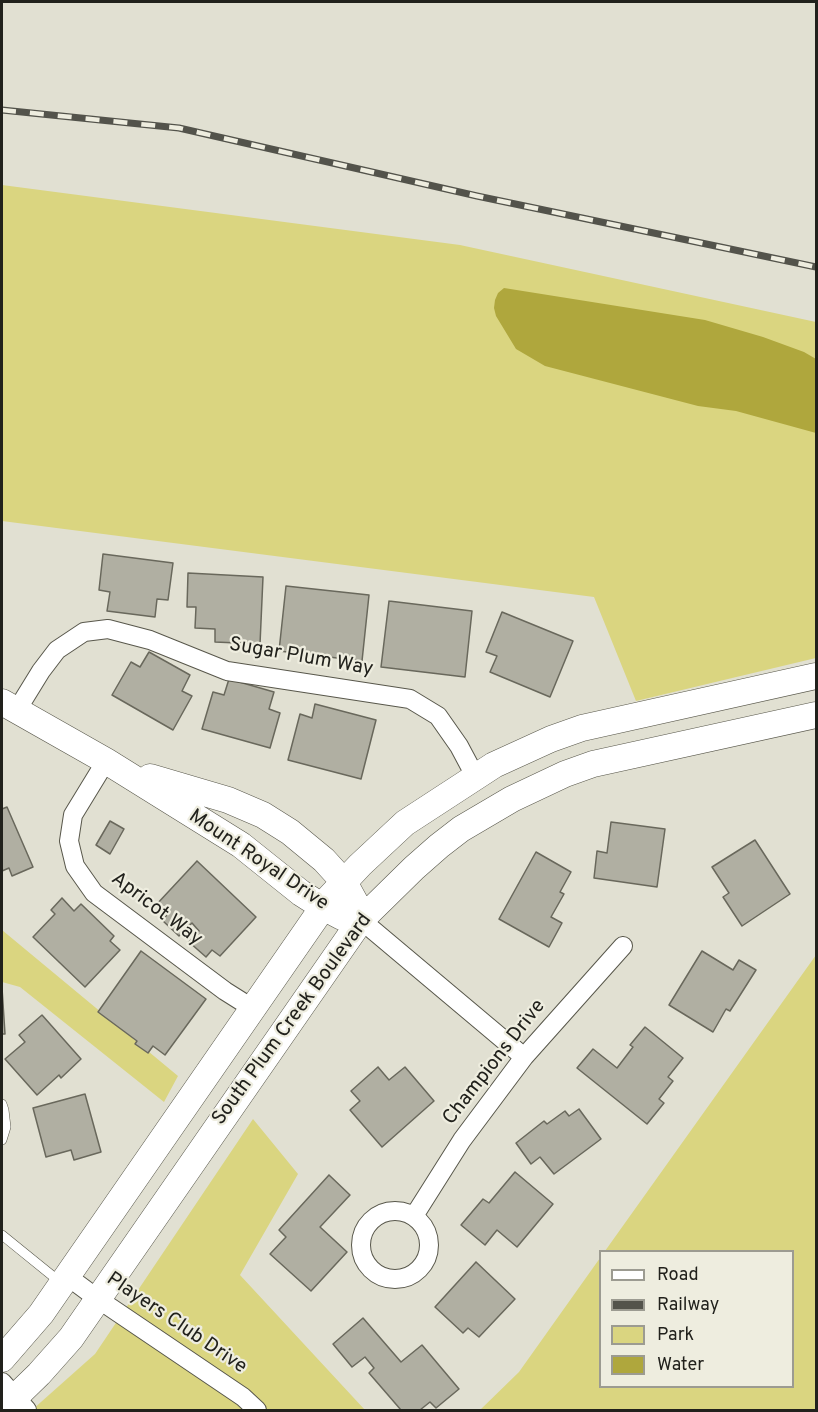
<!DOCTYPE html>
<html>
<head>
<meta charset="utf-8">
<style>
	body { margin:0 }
	#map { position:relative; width:818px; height:1412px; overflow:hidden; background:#e1e0d2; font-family:Overpass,sans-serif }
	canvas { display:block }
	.frame { position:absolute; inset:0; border:3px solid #21211c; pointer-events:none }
	.legend { position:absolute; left:599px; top:1250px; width:195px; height:138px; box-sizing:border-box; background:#eeeddf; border:2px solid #9c9b91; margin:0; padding:8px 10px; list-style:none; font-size:18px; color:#21211c }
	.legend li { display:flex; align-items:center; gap:12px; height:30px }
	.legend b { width:30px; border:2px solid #9c9b91 }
</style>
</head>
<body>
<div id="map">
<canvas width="818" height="1412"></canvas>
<div class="frame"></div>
<ul class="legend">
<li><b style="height:8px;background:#fff"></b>Road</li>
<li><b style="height:8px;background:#53534b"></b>Railway</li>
<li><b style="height:16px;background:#dad580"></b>Park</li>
<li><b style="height:16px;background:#afa73d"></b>Water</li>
</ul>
</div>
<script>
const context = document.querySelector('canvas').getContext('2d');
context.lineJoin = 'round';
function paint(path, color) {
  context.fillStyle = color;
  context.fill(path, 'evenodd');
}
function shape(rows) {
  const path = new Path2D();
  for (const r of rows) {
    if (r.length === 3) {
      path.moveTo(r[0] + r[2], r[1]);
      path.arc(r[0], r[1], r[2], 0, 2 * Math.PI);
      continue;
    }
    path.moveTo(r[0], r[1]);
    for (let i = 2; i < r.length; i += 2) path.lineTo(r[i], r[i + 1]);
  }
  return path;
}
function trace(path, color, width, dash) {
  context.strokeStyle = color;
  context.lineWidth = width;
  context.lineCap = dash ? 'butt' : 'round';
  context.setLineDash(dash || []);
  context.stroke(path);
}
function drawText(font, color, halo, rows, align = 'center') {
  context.font = font + ' Overpass,sans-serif';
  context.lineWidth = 4.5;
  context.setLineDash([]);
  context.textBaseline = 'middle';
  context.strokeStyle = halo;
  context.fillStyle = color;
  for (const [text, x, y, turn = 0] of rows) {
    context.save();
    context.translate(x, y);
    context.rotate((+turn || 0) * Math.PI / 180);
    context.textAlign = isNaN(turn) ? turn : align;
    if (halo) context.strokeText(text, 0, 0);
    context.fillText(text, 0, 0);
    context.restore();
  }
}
const green = shape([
	[2,185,460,245,816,322,816,658,636,701,594,597,2,521],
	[2,930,178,1076,164,1102,20,987,2,982],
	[816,955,816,1410,480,1410,519,1372,600,1258,600,1386,792,1386,792,1252,605,1251],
	[253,1119,298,1174,240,1275,365,1410,32,1410,95,1354]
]);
const water = shape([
	[504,288,705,320,763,337,804,352,816,359,816,433,736,411,698,406,545,366,516,349,496,316,494,308,495,300,498,293]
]);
const building = shape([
	[103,554,173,563,168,600,157,599,155,617,107,611,110,592,99,590,103,554],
	[188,573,263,577,260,644,215,642,215,629,195,628,196,607,187,607,188,573],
	[286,586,369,595,362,661,279,651,286,586],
	[389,601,472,611,465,677,381,667,389,601],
	[502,612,573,641,550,697,490,672,497,656,486,652,502,612],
	[149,652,190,675,182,691,192,696,173,730,112,695,131,662,140,667,149,652],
	[229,679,274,692,269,709,280,713,270,748,202,729,213,692,224,695,229,679],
	[315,704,376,720,361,779,288,760,300,714,312,718,315,704],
	[7,807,33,867,12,876,9,868,2,871,2,809,7,807],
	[110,821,124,829,110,854,96,845,110,821],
	[611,822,665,829,657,887,594,878,597,851,607,853,611,822],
	[755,840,790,894,742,926,723,897,729,893,712,867,755,840],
	[536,852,571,872,560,892,564,894,551,917,562,923,549,947,499,919,536,852],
	[197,861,256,917,220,956,212,950,206,957,189,942,199,931,192,923,179,936,162,920,167,915,156,905,197,861],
	[62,898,74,911,81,904,114,936,110,941,120,950,85,987,33,937,55,914,51,910,62,898],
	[141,951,206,999,165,1055,153,1046,148,1053,135,1044,137,1041,98,1012,141,951],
	[702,951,733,970,739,960,756,970,730,1011,726,1009,713,1032,669,1005,702,951],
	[2,988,5,1034,2,1034,2,988],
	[42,1015,81,1059,61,1078,59,1075,37,1095,5,1059,25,1042,19,1035,42,1015],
	[645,1027,683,1058,668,1077,673,1081,659,1099,664,1103,647,1124,577,1068,593,1049,617,1068,633,1047,630,1045,645,1027],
	[378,1067,389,1080,405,1067,434,1101,382,1147,350,1110,360,1101,351,1091,378,1067],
	[85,1094,101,1152,74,1160,71,1150,46,1157,33,1108,85,1094],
	[579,1109,601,1139,554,1174,540,1157,531,1164,516,1143,544,1121,547,1124,565,1111,569,1116,579,1109],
	[515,1172,553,1204,517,1247,497,1230,485,1245,461,1225,483,1199,489,1203,515,1172],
	[329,1175,350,1195,320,1227,347,1252,311,1291,270,1254,286,1237,279,1230,329,1175],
	[476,1262,515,1299,479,1337,468,1328,463,1333,435,1307,476,1262],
	[363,1318,401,1362,422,1345,459,1389,436,1408,430,1402,420,1410,401,1410,369,1373,374,1368,365,1357,352,1367,333,1344,363,1318]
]);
const lane = shape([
	[2,1104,4,1110,6,1127,2,1140],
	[2,1235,60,1282]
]);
const street = shape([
	[17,710,41,671,57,650,84,632,108,629,150,640,227,671,410,699,438,716,459,746,475,776],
	[106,761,73,815,69,841,75,866,94,893,225,991,252,1008],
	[361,920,524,1057],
	[395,1245,34],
	[414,1216,462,1140,524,1057,623,946],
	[67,1276,98,1299,243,1397,257,1410],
	[2,1382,27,1410]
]);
const secondary = shape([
	[2,702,106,761,241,845,301,893,323,907,342,917,361,920],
	[150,777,228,800,263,815,290,832,324,860,344,882,355,902,361,920],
	[2,1359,41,1314,330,897,360,865,405,823,494,765,551,739,582,728,816,676],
	[2,1410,39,1374,71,1338,361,920,414,868,439,846,461,829,512,799,565,774,593,764,816,715]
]);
const rail = shape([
	[2,110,179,128,477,196,816,267]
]);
const streetNames = [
	["Sugar Plum Way",301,658,10],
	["Mount Royal Drive",258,861,34],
	["Apricot Way",156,910,37],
	["South Plum Creek Boulevard",293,1020,-54],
	["Champions Drive",495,1063,-52],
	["Players Club Drive",176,1324,34]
];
paint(green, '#dad580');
paint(water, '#afa73d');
paint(building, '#b0afa2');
trace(building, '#69685c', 1.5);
trace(lane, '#58574b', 10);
trace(street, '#58574b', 20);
trace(secondary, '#58574b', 27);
trace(lane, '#fff', 9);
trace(street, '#fff', 18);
trace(secondary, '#fff', 26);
trace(rail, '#53534b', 7);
trace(rail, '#eeeddf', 4.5, [14]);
drawText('20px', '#21211c', '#eeeddf', streetNames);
</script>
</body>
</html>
